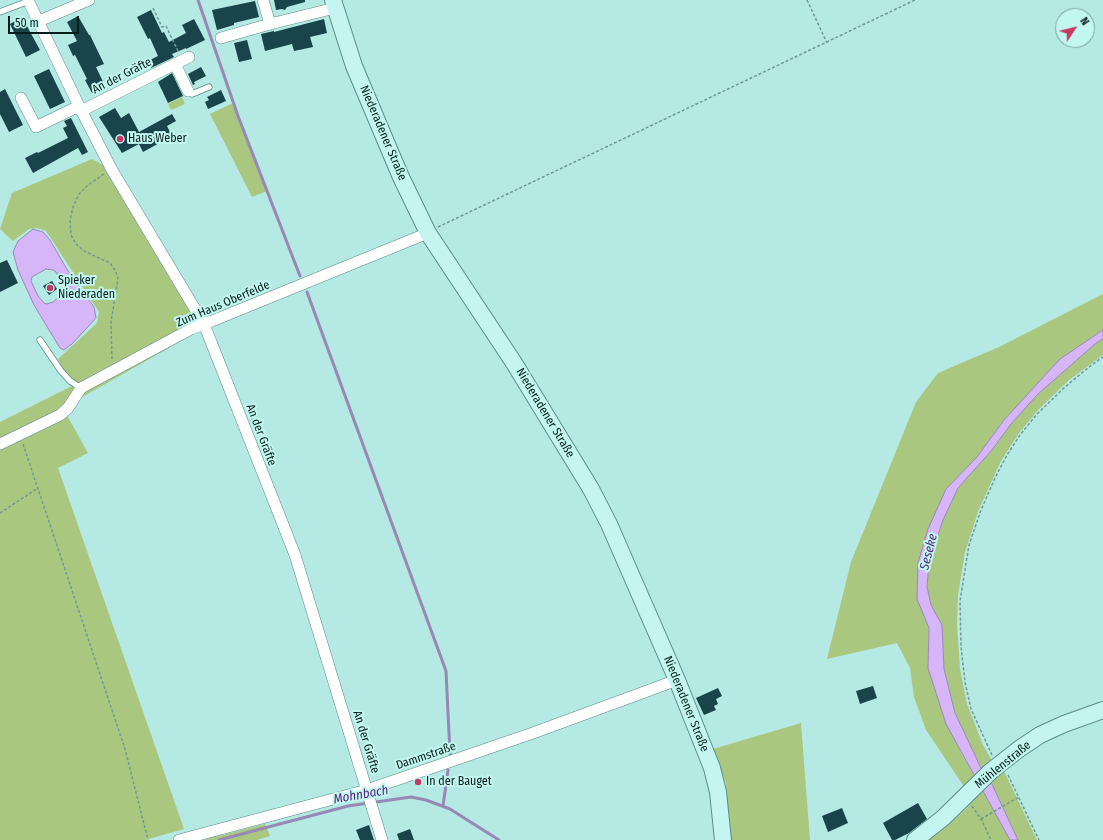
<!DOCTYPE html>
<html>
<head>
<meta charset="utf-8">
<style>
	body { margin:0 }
	#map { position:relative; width:1103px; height:840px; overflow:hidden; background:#b5e9e3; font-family:"Fira Sans Condensed",sans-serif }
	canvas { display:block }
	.north { position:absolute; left:1055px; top:8px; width:40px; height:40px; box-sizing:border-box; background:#c2f7f0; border:1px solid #78a09b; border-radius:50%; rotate:55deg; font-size:11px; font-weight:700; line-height:16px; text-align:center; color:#091e1c }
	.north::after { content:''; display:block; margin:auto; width:14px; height:18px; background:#c73965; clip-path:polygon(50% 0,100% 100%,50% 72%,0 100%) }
	.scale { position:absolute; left:8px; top:16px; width:71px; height:18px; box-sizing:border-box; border:2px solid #091e1c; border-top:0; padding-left:5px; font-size:12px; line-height:14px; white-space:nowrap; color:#091e1c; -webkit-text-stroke:3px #c2f7f0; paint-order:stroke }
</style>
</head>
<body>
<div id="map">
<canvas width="1103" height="840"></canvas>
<div class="north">N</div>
<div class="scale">50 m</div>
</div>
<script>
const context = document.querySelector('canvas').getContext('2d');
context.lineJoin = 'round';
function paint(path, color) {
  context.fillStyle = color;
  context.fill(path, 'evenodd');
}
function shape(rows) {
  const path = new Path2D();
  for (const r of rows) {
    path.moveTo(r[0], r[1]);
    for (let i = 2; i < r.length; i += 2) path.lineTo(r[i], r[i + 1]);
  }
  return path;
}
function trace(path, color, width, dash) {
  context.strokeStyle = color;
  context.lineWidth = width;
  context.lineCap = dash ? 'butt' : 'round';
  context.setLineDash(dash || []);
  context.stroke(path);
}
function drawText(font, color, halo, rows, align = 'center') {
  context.font = font + ' "Fira Sans Condensed",sans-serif';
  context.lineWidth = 4;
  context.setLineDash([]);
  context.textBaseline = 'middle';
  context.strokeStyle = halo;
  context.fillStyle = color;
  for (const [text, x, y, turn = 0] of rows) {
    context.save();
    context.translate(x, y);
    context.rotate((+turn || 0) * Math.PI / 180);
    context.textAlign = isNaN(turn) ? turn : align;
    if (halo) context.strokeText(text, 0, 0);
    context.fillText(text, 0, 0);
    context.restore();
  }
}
const green = shape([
	[182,97,185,104,171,110,168,104],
	[233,103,267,191,252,197,210,114],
	[92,159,112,170,204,328,63,408,88,453,58,468,184,829,145,840,0,840,0,422,72,386,58,359,97,323,99,312,46,231,37,228,29,229,13,241,0,229,12,193],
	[1103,294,1103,330,1060,359,1004,420,977,457,946,489,917,599,929,628,928,668,961,753,975,776,965,788,926,730,914,697,910,668,897,643,827,659,851,562,916,402,938,373,999,347],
	[1103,339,1103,355,1069,380,1038,410,1019,433,1001,461,979,509,965,552,958,595,957,623,960,669,967,704,983,745,992,761,982,771,955,713,944,669,942,625,931,605,927,587,929,562,943,520,958,488,992,450,1011,424,1038,394,1095,344],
	[801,723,810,840,730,840,726,783,713,749],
	[1004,771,1037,840,1018,840,991,782],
	[982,789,1010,840,927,840,940,832,967,808],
	[265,824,270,836,257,840,203,840]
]);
const water = shape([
	[33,229,43,232,50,240,68,271,94,307,96,318,72,344,64,350,60,348,34,305,18,270,13,252,18,241,33,229],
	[46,269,53,270,56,272,66,291,53,302,47,304,44,303,38,296,31,281,32,277,46,269],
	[1103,330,1103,339,1095,344,1038,394,1011,424,992,450,958,488,943,520,929,562,927,587,931,605,942,625,944,669,955,713,982,770,991,782,1018,840,1010,840,946,724,928,668,929,628,917,599,918,563,928,529,946,489,977,457,1004,420,1060,359,1103,330]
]);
const stream = shape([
	[198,0,238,116,300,276],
	[307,292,446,671,450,754],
	[443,806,448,770],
	[219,840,348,806,411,797,426,800,450,809,499,840]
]);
const building = shape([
	[274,0,305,0,305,2,287,7,285,10,282,9,276,10],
	[255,1,259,17,234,23,234,25,217,30,212,10],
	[151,10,162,33,164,32,169,42,186,33,182,25,194,19,205,40,186,49,186,48,172,54,174,57,151,68,148,61,158,56,150,38,148,39,137,17],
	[78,16,89,35,90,35,104,64,96,67,105,86,92,93,85,80,87,79,75,55,73,56,68,45,77,41,67,22],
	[22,17,40,50,26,57,10,24],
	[324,19,327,33,310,37,313,47,294,51,292,44,265,51,261,34,274,31,274,32],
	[247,40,252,59,239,62,234,43],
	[201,67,206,76,194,82,195,84,193,85,188,74],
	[49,69,65,102,50,109,34,76],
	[172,73,183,96,168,103,158,82],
	[5,89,23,125,9,132,0,114,0,92],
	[221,90,226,101,208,109,205,102,209,100,207,97],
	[115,108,121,118,129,113,139,132,172,114,176,121,167,126,172,136,143,152,139,144,122,153,99,117],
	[71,118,88,152,82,155,78,148,33,173,25,158,37,152,38,153,68,138,63,128,67,126,64,121],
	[7,260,18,283,0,292,0,263],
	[52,281,57,289,49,295,43,286],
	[873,686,877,698,860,704,856,691],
	[718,688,722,696,716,699,718,704,714,706,716,710,704,715,696,698],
	[918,803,927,819,909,833,895,840,892,840,883,823],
	[842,808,848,823,828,832,822,816],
	[369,825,374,840,360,840,356,830],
	[410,829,414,840,399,840,397,834]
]);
const path = shape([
	[807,0,827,43],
	[153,8,162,27,166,26,178,51],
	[104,174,88,185,79,194,73,207,70,221,71,235,76,244,84,251,110,263,115,270,118,278,111,322,112,360],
	[438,227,915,0],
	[23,444,125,749,148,840],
	[0,513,38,488],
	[992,755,971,709,965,682,961,647,960,601,969,545,981,510,995,478,1007,455,1020,435,1037,414,1065,387,1089,367,1103,357],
	[1008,775,1039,840],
	[972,806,981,819,991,840],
	[981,819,1019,797]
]);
const lane = shape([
	[0,12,29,1],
	[188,91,192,94,209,87],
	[40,340,61,371,70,381,81,388]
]);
const street = shape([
	[28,0,79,106,112,170,204,324,295,555,382,840],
	[263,0,270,24,335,8],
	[39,21,89,0],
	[221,38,270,24],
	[175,64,188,91],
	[21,98,36,127,79,106],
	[81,111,189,57],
	[0,444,60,415,68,408,81,388,191,329,212,321,428,233],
	[179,840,367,790,533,733,677,680]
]);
const secondary = shape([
	[333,0,354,66,400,175,428,233,514,363,591,489,609,524,677,680,712,768,718,792,723,840],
	[915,840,943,818,991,771,1019,749,1040,735,1064,724,1103,710]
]);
const markers = [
	[120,139,4,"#c73965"],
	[50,288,4,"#c73965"],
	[418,782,4,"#c73965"]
];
const streetNames = [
	["An der Gräfte",122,76,-27],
	["Niederadener Straße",383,133,67],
	["Zum Haus Oberfelde",223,304,-23],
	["Niederadener Straße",545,413,59],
	["An der Gräfte",261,435,69],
	["Niederadener Straße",686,704,68],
	["An der Gräfte",366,742,73],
	["Dammstraße",426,756,-19],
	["Mühlenstraße",1003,765,-39]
];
const poiNames = [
	["Haus Weber",128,139],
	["Spieker",58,281],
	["Niederaden",58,295],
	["In der Bauget",426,782]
];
const waterNames = [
	["Seseke",929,552,-76],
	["Mohnbach",361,795,-10]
];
paint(green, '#aac780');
paint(water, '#d6b5f8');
trace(water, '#9888b6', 1);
trace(stream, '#9888b6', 3);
paint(building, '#18444a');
trace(lane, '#5b8d87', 7);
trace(street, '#5b8d87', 12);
trace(secondary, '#5b8d87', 18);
trace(path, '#719894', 1.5, [3, 2]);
trace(lane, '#fff', 5.5);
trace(street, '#fff', 11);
trace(secondary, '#c4f5f1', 16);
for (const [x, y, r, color] of markers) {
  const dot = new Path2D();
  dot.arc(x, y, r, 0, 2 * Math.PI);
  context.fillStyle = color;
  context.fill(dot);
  trace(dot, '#c2f7f0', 1.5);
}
drawText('12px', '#091e1c', '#c2f7f0', streetNames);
drawText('12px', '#091e1c', '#c2f7f0', poiNames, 'left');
drawText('italic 13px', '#582281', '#c2f7f0', waterNames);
</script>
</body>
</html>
